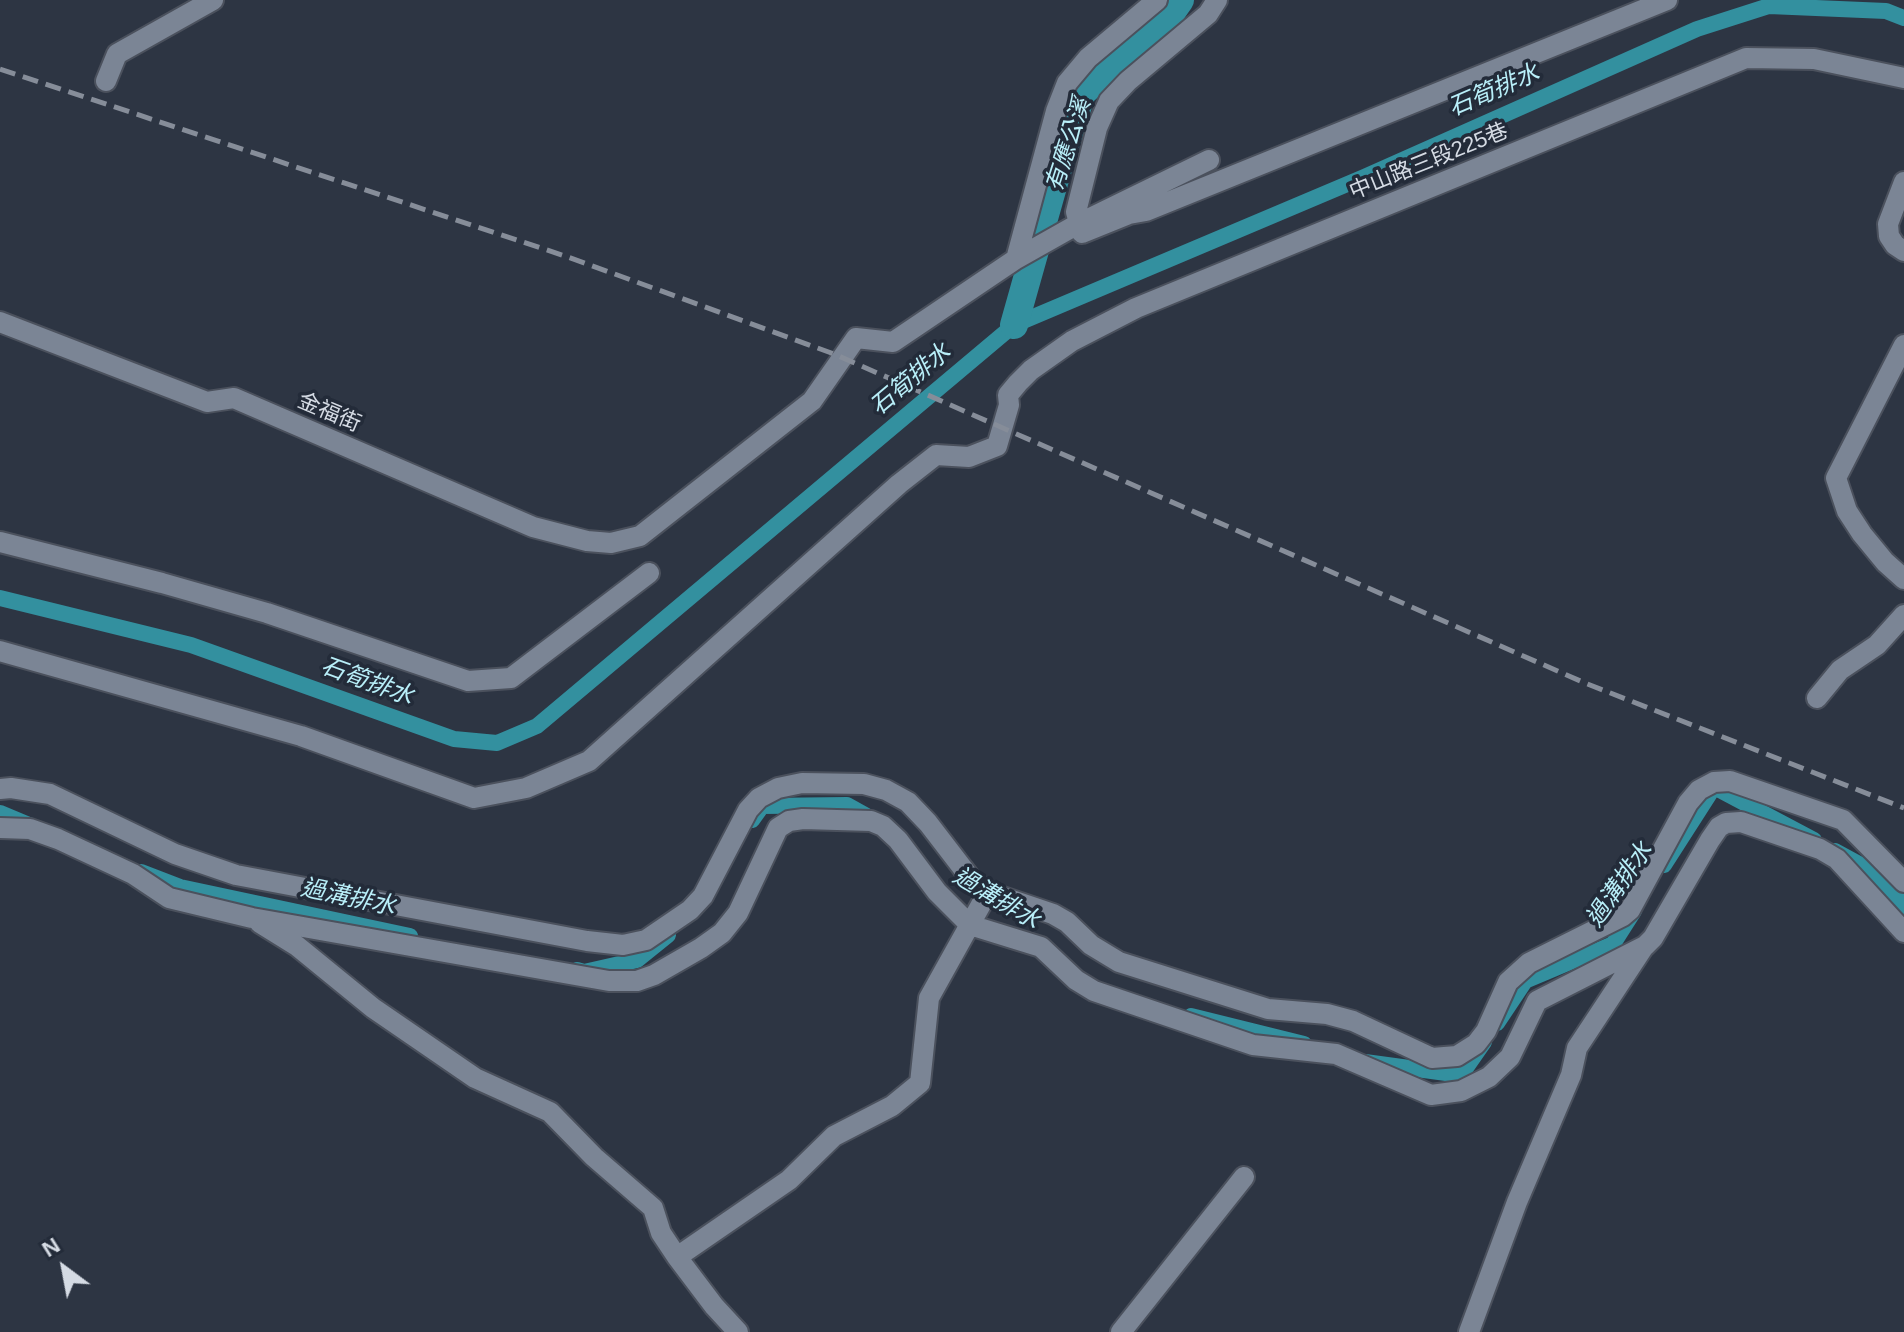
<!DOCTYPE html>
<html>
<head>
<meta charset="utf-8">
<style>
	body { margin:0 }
	#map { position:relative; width:1904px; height:1332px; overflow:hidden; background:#2d3543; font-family:Helvetica,sans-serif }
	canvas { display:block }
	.north { position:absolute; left:24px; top:1228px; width:80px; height:80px; -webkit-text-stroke:6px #232b39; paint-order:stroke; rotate:328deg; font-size:22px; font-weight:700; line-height:32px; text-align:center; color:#d5dbe4 }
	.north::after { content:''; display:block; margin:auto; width:28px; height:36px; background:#d5dbe4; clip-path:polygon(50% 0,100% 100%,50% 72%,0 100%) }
</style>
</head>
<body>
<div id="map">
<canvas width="1904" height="1332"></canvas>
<div class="north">N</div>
</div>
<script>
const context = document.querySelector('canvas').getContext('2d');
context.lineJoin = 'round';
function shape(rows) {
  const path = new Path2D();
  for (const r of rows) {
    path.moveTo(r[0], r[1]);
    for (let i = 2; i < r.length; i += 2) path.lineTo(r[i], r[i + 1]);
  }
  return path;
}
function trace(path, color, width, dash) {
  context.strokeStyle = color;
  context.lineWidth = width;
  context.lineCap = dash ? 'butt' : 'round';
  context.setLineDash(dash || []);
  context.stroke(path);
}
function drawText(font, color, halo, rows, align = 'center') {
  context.font = font + ' Helvetica,"Noto Sans TC",sans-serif';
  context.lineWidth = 7;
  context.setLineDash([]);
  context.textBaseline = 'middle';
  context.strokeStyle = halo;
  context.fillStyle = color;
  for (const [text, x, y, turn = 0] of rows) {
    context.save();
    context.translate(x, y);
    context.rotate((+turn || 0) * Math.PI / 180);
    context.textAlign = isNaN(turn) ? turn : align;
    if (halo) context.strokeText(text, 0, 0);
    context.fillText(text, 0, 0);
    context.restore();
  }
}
const canal = shape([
	[0,598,191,645,454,739,497,743,537,726,1014,325,1364,177,1697,29,1769,6,1886,11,1904,18],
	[0,813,31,826],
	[752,820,762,806,847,805,874,820],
	[1835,851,1870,870,1904,906],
	[1664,865,1714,787,1814,840],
	[141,872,180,887,410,936],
	[577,970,584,972,637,960,668,935],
	[1191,1016,1304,1044],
	[1497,1023,1525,981,1613,944,1634,911],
	[1365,1062,1461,1075,1484,1042]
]);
const river = shape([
	[1014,325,1063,151,1082,93,1173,10,1180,0]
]);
const minor = shape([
	[1217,0,1208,14,1128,81,1109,101,1097,128,1076,212,1082,233,1129,214,1146,211,1667,0],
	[106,81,117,54,213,0],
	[1904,182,1888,224,1889,236,1895,245,1904,251],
	[1016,259,1056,111,1067,83,1088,58,1157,0],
	[0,322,207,402,234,398,533,527,587,541,611,543,640,536,812,401,856,338,893,342,1016,259,1078,224,1209,160],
	[1904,345,1836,478,1847,511,1862,534,1885,562,1904,579],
	[0,542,162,583,267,613,468,681,511,678,649,573],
	[0,651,301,736,474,798,526,788,589,761,899,484,936,455,969,457,997,446,1009,405,1008,395,1018,383,1031,370,1072,341,1136,308,1746,58,1814,59,1904,78],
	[1817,698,1840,670,1877,645,1904,615],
	[0,789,11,788,50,794,175,854,236,875,587,941,623,945,646,940,690,910,703,896,748,810,759,798,778,788,802,783,864,784,886,790,908,802,928,823,971,879,988,892,1053,914,1067,922,1091,945,1119,962,1268,1009,1327,1014,1353,1021,1432,1058,1457,1056,1476,1044,1486,1031,1508,982,1529,963,1623,916,1630,910,1688,803,1699,790,1714,782,1730,781,1843,820,1904,882],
	[0,828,30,829,58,839,133,874,169,898,252,918,609,981,637,981,654,975,701,948,722,933,738,913,778,828,789,821,803,819,871,821,883,826,898,840,937,892,970,925,1041,947,1076,980,1094,991,1253,1045,1336,1054,1431,1095,1461,1091,1489,1077,1510,1057,1537,1001,1645,946,1653,938,1710,840,1719,827,1726,823,1741,822,1820,849,1837,859,1904,932],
	[260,923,297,946,373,1008,475,1078,550,1112,594,1157,653,1208,661,1233,677,1257,714,1306,738,1332],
	[677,1257,789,1180,834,1136,892,1106,920,1083,929,998,988,892],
	[1121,1332,1244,1177],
	[1469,1332,1517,1202,1571,1075,1577,1048,1643,948]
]);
const rail = shape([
	[0,69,568,257,834,354,1585,683,1904,808]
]);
const streetNames = [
	["中山路三段225巷",1429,162,-22],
	["金福街",329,413,23]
];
const waterNames = [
	["石筍排水",1494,91,-23],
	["有應公溪",1069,145,-72],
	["石筍排水",911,380,-40],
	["石筍排水",367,682,20],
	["過溝排水",1620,885,-55],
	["過溝排水",348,898,12],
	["過溝排水",996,899,31]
];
trace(canal, '#33909f', 16);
trace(river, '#33909f', 28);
trace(minor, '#4b515d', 24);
trace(minor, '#7b8595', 20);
trace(rail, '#868d99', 5, [16, 8]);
drawText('22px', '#d5dbe4', '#232b39', streetNames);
drawText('italic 24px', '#b9eff9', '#232b39', waterNames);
</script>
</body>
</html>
